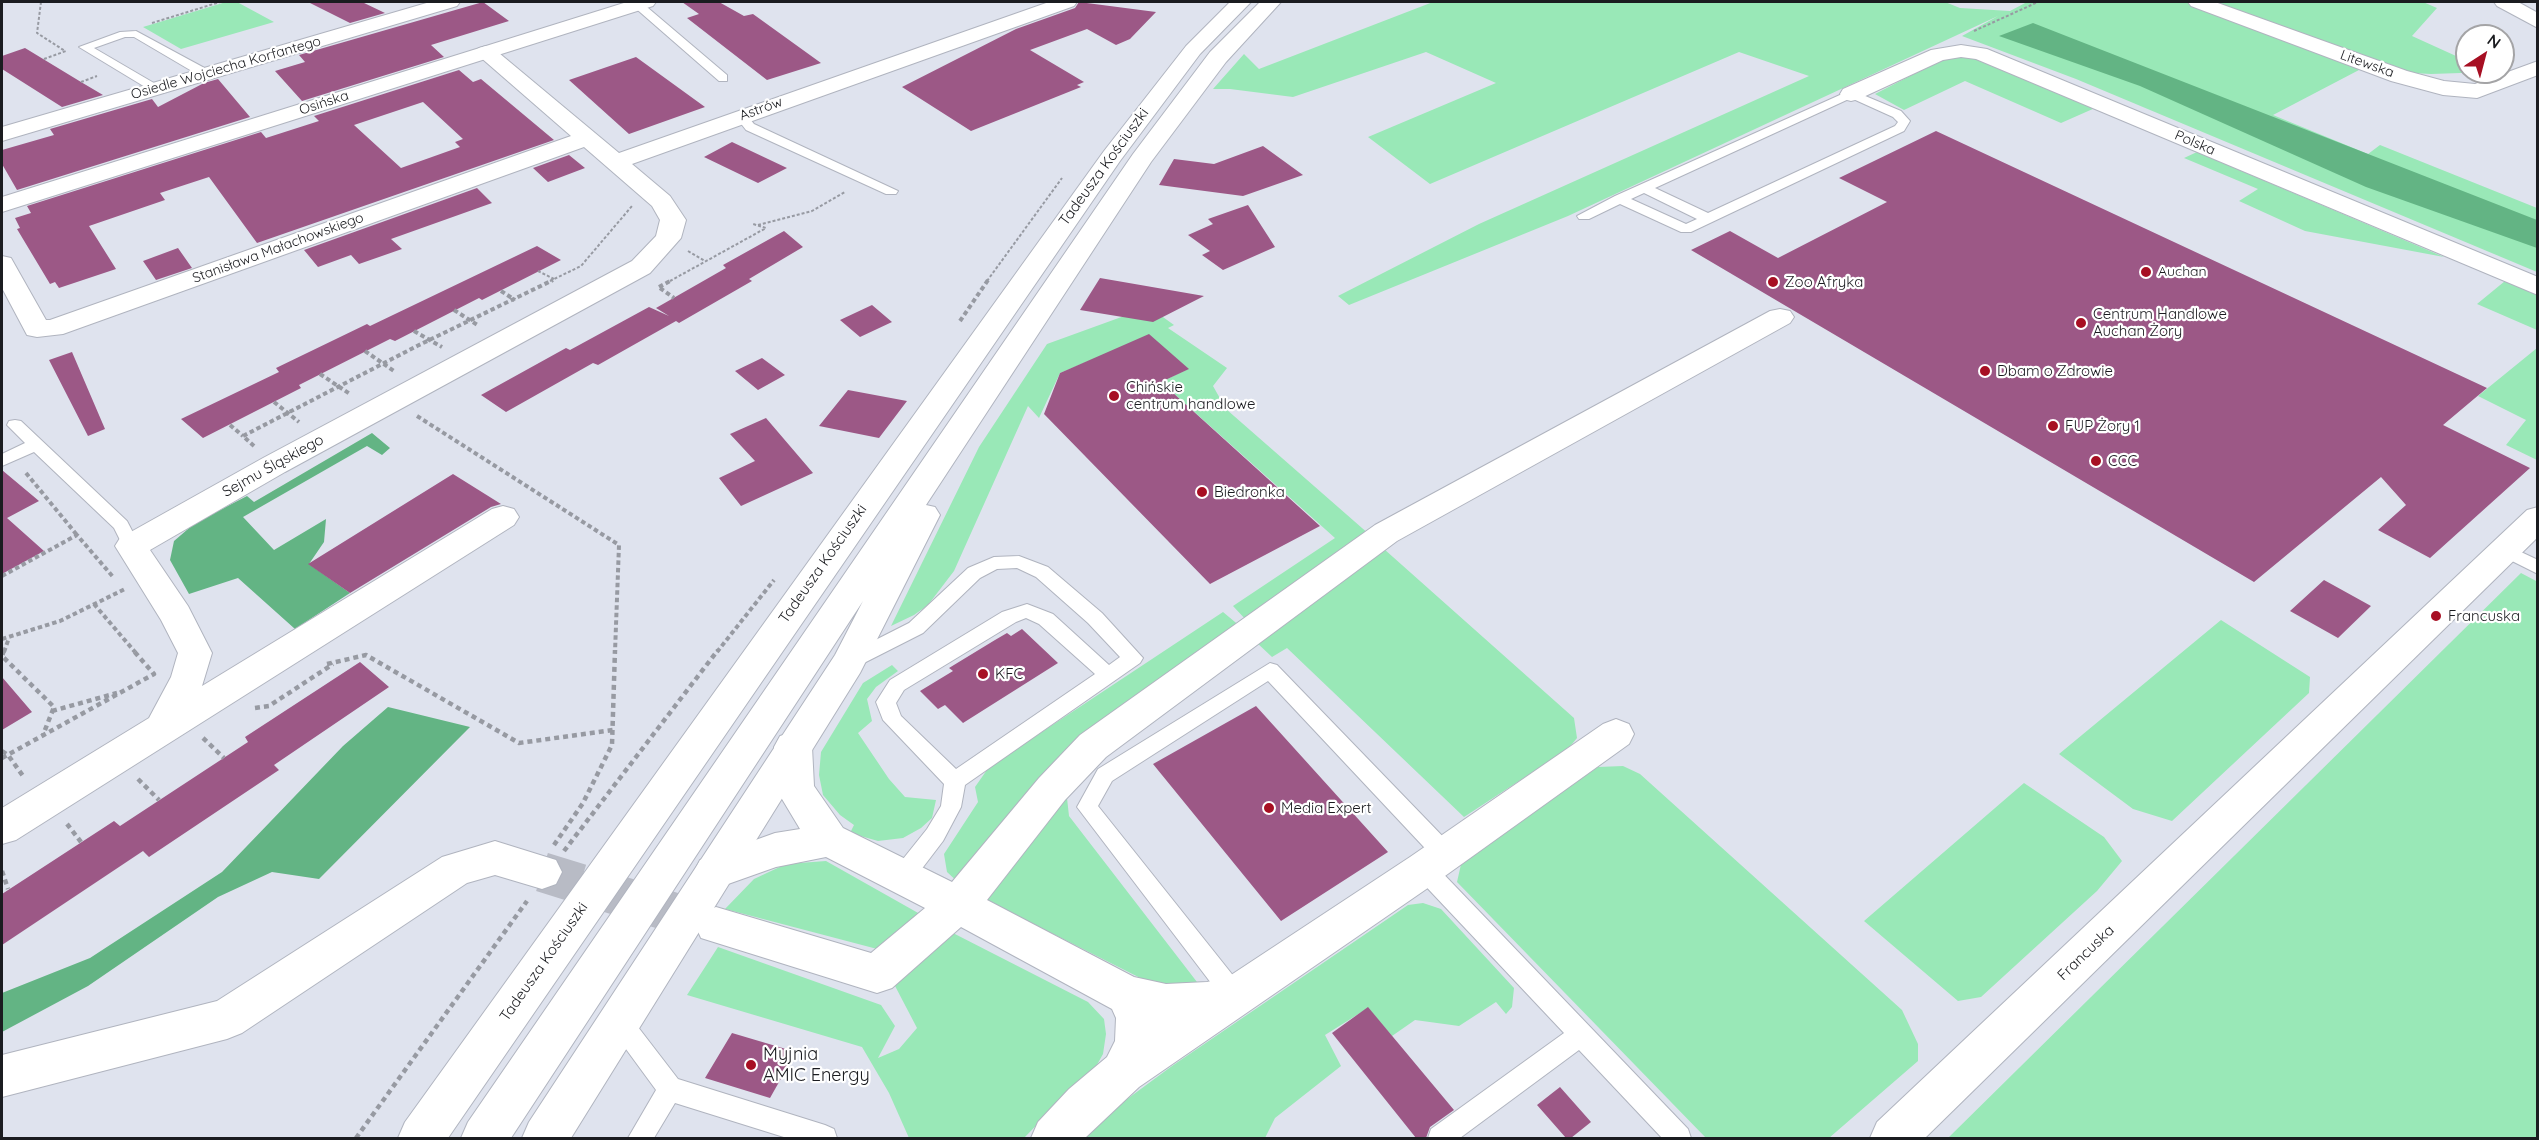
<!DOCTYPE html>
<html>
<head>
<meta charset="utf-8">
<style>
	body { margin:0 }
	#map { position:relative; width:2539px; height:1140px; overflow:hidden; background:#dfe3ee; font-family:Quicksand,sans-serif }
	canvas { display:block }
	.frame { position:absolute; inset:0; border:3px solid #1b1c20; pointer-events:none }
	.north { position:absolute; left:2455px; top:24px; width:60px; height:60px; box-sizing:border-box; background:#fff; border:2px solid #a4a4a6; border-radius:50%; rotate:36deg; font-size:16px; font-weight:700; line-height:24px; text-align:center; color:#1b1c20 }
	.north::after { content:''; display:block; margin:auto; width:21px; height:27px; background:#a70f23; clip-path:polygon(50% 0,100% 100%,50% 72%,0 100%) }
</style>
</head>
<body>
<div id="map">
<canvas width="2539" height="1140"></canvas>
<div class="frame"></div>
<div class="north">N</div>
</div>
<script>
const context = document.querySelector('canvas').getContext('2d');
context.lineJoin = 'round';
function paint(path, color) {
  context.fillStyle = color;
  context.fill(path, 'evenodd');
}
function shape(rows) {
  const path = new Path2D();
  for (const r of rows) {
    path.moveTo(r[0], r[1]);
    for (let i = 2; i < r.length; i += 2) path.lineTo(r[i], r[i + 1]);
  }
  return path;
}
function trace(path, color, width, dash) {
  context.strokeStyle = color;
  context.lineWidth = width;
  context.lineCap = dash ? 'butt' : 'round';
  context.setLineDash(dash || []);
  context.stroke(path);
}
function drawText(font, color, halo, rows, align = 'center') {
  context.font = font + ' Quicksand,sans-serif';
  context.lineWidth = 4.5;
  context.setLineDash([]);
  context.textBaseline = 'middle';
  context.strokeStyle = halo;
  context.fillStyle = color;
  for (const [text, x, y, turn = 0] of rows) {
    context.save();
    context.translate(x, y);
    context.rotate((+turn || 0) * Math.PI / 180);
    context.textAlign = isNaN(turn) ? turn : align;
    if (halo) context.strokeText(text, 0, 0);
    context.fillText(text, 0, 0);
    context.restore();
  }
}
const green = shape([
	[226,2,237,2,274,22,181,49,143,27],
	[1433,2,1945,2,1960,8,2010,11,2027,2,2423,2,2437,8,2412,36,2467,61,2467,72,2490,72,2431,74,2359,70,2273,115,2368,154,2380,145,2537,208,2537,272,2076,79,1962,36,1998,16,1568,216,1349,305,1338,296,1479,224,1809,76,1739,52,1430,184,1368,137,1496,83,1426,52,1293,97,1230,89,1213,89,1244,54,1259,69],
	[1961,57,1980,59,2095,108,2061,123,1965,81,1904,110,1875,94,1945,58],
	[2197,152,2444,257,2305,231,2239,201,2258,189,2184,158],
	[2505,281,2537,295,2537,330,2477,304],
	[1149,307,1174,325,1168,328,1227,368,1213,386,1226,409,1370,535,1247,621,1233,606,1335,538,1161,382,1188,369,1149,336,1060,373,1039,418,1028,406,954,571,928,605,914,615,891,626,979,447,1047,344],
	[2537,348,2537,460,2506,445,2526,420,2478,396],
	[1384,549,1574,718,1577,738,1568,749,1464,817,1287,648,1272,657,1255,641],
	[2521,573,2538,582,2537,1138,1948,1138],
	[1223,612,1241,627,1079,736,1038,780,961,885,947,872,944,854,978,802,975,787,989,767],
	[2221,620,2310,677,2309,693,2172,821,2133,809,2059,754],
	[892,665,898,671,876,687,867,699,872,721,858,733,889,779,905,797,936,800,932,818,921,828,903,838,878,841,850,833,854,825,840,815,823,795,819,775,821,752,863,683],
	[1623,766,1640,774,1902,1010,1918,1044,1918,1061,1829,1138,1706,1138,1457,882,1462,860,1598,767],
	[2024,783,2104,837,2122,861,2097,891,1981,997,1958,1001,1864,921],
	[1066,789,1069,816,1197,982,1166,991,986,900],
	[826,861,927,918,881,950,725,909,754,879,786,864],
	[1423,903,1441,909,1514,988,1512,1007,1506,1014,1496,1002,1459,1026,1415,1020,1392,1036,1368,1008,1325,1035,1341,1066,1275,1118,1265,1138,1081,1138,1096,1122,1172,1066,1408,905],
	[951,932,1088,1002,1104,1019,1106,1034,1103,1054,1093,1072,1068,1093,1024,1138,909,1138,889,1093,862,1047,687,995,718,947,881,1005,895,1026,878,1058,899,1049,917,1028,894,984]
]);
const forest = shape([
	[2033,23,2537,220,2537,248,2366,187,2140,86,1999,36],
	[372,433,390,448,382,455,367,446,243,517,274,550,326,519,324,542,309,564,350,593,295,629,238,578,189,594,170,560,174,541,195,523,247,496,254,502],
	[388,707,470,727,319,879,272,872,218,897,88,986,2,1032,2,993,90,958,222,872,343,746]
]);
const building = shape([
	[308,2,362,2,385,13,350,23],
	[483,2,509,21,431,45,444,57,302,101,275,71,305,62,299,55],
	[682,2,719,2,744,16,753,14,821,63,767,80,687,18,699,14],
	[1079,2,1156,12,1130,39,1116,45,1087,29,1030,50,1084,82,1077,85,1081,87,971,131,902,87,1016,29,1075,8],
	[25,48,81,82,103,95,62,107,2,69,2,56],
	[636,57,705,107,629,134,569,80],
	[459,70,473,82,481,79,554,140,257,243,209,177,160,193,165,200,89,226,116,269,59,288,55,282,50,284,17,229,20,228,15,218,31,213,27,206,261,132,266,138,319,121,314,116],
	[423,102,463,139,455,142,460,147,401,168,354,125],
	[218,79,250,117,17,190,2,164,2,150,54,135,50,129,152,99,158,107,204,83],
	[1936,131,2487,388,2443,425,2530,468,2430,558,2378,530,2406,505,2381,477,2254,582,1691,250,1730,231,1778,258,1887,202,1839,178],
	[732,142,787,168,758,183,704,157],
	[1263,146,1303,175,1243,196,1159,185,1174,159,1214,164],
	[569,155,585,168,548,182,533,168],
	[477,188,492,203,391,239,402,249,359,264,351,255,318,267,304,250],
	[1248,205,1275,247,1223,270,1202,255,1210,251,1188,235,1213,224,1208,219],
	[784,231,803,247,749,279,752,281,679,323,676,321,598,365,593,363,506,412,481,395,566,348,570,350,649,307,669,316,656,308,726,268,723,265],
	[537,246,561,260,482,300,479,298,395,341,390,339,299,385,301,388,203,438,181,419,279,372,276,368,367,324,370,326],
	[178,248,192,268,156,280,143,261],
	[1100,278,1204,296,1153,322,1080,310],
	[872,305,892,322,860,337,840,320],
	[1149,334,1189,369,1161,382,1320,526,1210,584,1044,414,1060,373],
	[72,352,105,429,88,436,49,360],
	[762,358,785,375,758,390,735,371],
	[848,390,907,401,879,438,819,426],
	[766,418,813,473,741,506,719,478,755,461,730,434],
	[2,470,39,501,7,518,44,551,2,574],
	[453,474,501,504,491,507,350,593,308,564],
	[2324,580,2371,606,2338,638,2290,611],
	[1022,629,1058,663,963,723,945,705,938,709,920,691,953,671,949,668,995,640,1007,633,1011,636],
	[360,662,389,687,274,765,279,770,149,857,143,851,2,945,2,894,114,821,120,826,248,742,245,737],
	[2,677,32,712,2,730],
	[1256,706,1388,852,1281,921,1153,764],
	[1368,1007,1454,1110,1430,1127,1426,1138,1416,1138,1332,1033],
	[732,1033,796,1052,770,1098,705,1078],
	[1560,1087,1591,1122,1571,1138,1566,1138,1537,1105]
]);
const streetTunnel = shape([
	[542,872,711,924]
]);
const pathFar2 = shape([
	[41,2,37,33,65,51],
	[152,23,220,2],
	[1974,31,2038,2],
	[44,59,66,51],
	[81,82,97,76],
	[758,225,812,211,845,192],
	[688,251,705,261],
	[538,271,554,279],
	[550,281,581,266,632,206],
	[670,281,766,228,753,224],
	[987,281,1062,178]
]);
const pathFar1 = shape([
	[659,287,672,280],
	[660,288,674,298],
	[501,291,515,300],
	[454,310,479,326],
	[960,321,988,280],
	[414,331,442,347],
	[365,351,394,371],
	[320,374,350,394],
	[274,402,299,422],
	[417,416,619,545,615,652],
	[230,425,243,436],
	[254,446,243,436,417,346,553,280],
	[26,473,77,535],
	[2,576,77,535,114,578],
	[94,604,135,652],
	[2,639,60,621,125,589],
	[4,652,9,638],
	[717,652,774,580]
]);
const path = shape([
	[4,650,2,656,54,707,43,735],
	[327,664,366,655,519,743,613,730],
	[255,708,269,706,333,664],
	[52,711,117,693],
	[203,738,224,758],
	[2,751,8,755,23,776],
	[2,758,154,674,133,650],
	[138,779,159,800],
	[67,824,81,842],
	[554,845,583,803,612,745,615,650],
	[564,851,718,650],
	[2,871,8,889],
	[356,1138,527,901]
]);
const lane = shape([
	[633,2,641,2,727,75,727,81,719,81,633,6,633,2],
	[136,31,210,71,212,74,210,77,202,77,134,37,125,37,94,48,159,86,159,92,155,93,79,47,120,32,136,31],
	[1851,90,1901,111,1910,121,1904,131,1691,232,1681,232,1620,204,1589,219,1579,219,1577,216,1615,196,1851,90],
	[1851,98,1893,117,1898,122,1895,126,1708,213,1655,188,1851,98],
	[1644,193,1697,219,1686,224,1631,199,1644,193],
	[741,112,745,113,754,124,898,191,896,194,886,194,746,130,735,116,741,112],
	[15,420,21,421,127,521,140,546,137,550,131,552,125,550,114,528,34,452,2,466,2,454,25,443,7,425,9,421,15,420],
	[2504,544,2538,560,2538,574,2498,554,2495,550,2498,546,2504,544],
	[1019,556,1048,567,1102,613,1143,658,1140,663,965,785,961,807,943,841,911,883,903,886,895,883,892,876,895,869,927,829,941,806,944,784,883,720,876,702,890,680,1002,612,1027,604,1053,614,1109,665,1120,657,1088,623,1036,577,1017,568,997,569,980,578,923,633,856,667,849,669,842,667,839,662,842,657,909,623,968,568,994,557,1019,556],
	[1026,618,1039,624,1095,674,956,769,901,716,896,703,904,690,1016,622,1026,618],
	[1270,663,1277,665,1453,847,1456,854,1453,861,1445,863,1437,861,1268,681,1112,781,1098,806,1243,988,1247,996,1243,1004,1235,1007,1227,1004,1077,807,1098,769,1270,663],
	[1424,860,1432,862,1688,1129,1691,1138,1662,1138,1579,1050,1460,1138,1428,1138,1431,1129,1564,1033,1416,876,1413,869,1416,862,1424,860],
	[620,1011,628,1014,678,1079,825,1125,834,1129,837,1138,787,1138,675,1103,654,1138,628,1138,656,1090,612,1030,608,1022,612,1014,620,1011]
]);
const street = shape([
	[430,2,460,2,457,6,2,141,2,127,430,2],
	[1049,2,1077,2,1074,6,632,164,670,196,686,220,681,238,650,273,285,472,150,550,188,606,212,653,202,686,492,509,503,506,514,509,519,517,514,525,16,840,2,844,2,808,149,718,171,677,178,653,161,620,115,546,120,538,263,458,632,261,656,236,660,220,652,206,584,147,63,334,37,337,27,335,2,288,2,256,11,258,46,320,50,320,571,136,479,56,475,52,479,48,486,46,493,48,619,153,1049,2],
	[2188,2,2215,2,2407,71,2444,81,2475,84,2538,61,2538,75,2477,98,2443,95,2391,81,2191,6,2188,2],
	[2494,2,2518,2,2538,13,2538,28,2497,6,2494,2],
	[1961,45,1987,49,2538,277,2538,295,1976,59,1961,57,1943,60,1859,99,1851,101,1843,99,1840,94,1843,89,1931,50,1961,45],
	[1780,309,1790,311,1794,317,1790,323,1397,541,1106,757,1065,800,987,900,1134,977,1166,984,1207,982,1228,977,1410,857,1603,724,1616,719,1629,724,1634,734,1629,744,1438,881,1139,1087,1085,1138,1031,1138,1038,1122,1069,1089,1107,1057,1115,1041,1116,1018,1112,1009,961,927,892,988,877,993,701,938,695,925,701,912,716,907,871,953,925,908,826,857,776,867,714,889,700,884,694,872,700,860,775,833,800,829,776,789,774,747,780,736,793,732,806,736,812,747,814,786,843,828,952,882,1039,778,1080,735,1375,525,1770,311,1780,309],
	[2538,507,2538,537,1925,1138,1870,1138,1877,1122,2527,510,2538,507],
	[495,841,556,860,562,872,556,884,542,889,495,875,467,883,242,1033,227,1039,2,1097,2,1055,217,1001,442,857,495,841]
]);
const secondary = shape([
	[627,2,656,2,653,6,2,212,2,197,627,2]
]);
const primary = shape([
	[1230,2,1251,2,1200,54,1120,161,448,1138,398,1138,405,1122,1104,151,1186,46,1230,2],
	[1260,2,1281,2,1226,62,1151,162,926,505,935,507,940,515,860,673,571,1138,522,1138,529,1122,835,655,863,601,511,1138,461,1138,468,1122,1133,154,1210,52,1260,2]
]);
const markers = [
	[2146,272,6,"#a70f23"],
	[1773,282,6,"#a70f23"],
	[2081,323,6,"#a70f23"],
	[1985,371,6,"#a70f23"],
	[1114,396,6,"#a70f23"],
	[2053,426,6,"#a70f23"],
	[2096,461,6,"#a70f23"],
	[1202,492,6,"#a70f23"],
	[2436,616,6,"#a70f23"],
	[983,674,6,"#a70f23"],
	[1269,808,6,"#a70f23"],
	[751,1065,6,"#a70f23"]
];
const farStreetnames = [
	["Litewska",2367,64,20],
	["Osiedle Wojciecha Korfantego",226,68,-16],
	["Osińska",324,103,-18],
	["Astrów",761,109,-20],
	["Polska",2195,143,23],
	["Stanisława Małachowskiego",278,248,-20]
];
const farPoinames = [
	["Auchan",2158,272]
];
const streetNames = [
	["Tadeusza Kościuszki",1104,167,-54],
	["Sejmu Śląskiego",273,466,-29],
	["Tadeusza Kościuszki",823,564,-55],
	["Francuska",2086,953,-44],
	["Tadeusza Kościuszki",544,962,-55]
];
const poiNames = [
	["Zoo Afryka",1785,282],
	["Centrum Handlowe",2093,314],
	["Auchan Żory",2093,331],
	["Dbam o Zdrowie",1997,371],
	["Chińskie",1126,387],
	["centrum handlowe",1126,404],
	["FUP Żory 1",2065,426],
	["CCC",2108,461],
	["Biedronka",1214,492],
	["Francuska",2448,616],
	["KFC",995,674],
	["Media Expert",1281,808]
];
const nearPoinames = [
	["Myjnia",763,1055],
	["AMIC Energy",763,1076]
];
paint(green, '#99e8b7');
paint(forest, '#63b484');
paint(building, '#9c5886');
trace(streetTunnel, '#b8bbc5', 40, [40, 20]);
trace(lane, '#b0b4bf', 2);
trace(street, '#b0b4bf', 2);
trace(secondary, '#b0b4bf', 2);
trace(primary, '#b0b4bf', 2);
trace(pathFar2, '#979aa2', 2, [3, 2]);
trace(pathFar1, '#979aa2', 4, [4.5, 3]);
trace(path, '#979aa2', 4.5, [5, 4]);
paint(lane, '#fff');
paint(street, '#fff');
paint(secondary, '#fff');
paint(primary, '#fff');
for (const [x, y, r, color] of markers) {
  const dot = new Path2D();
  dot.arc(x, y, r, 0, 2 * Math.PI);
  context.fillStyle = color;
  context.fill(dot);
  trace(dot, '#fff', 2);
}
drawText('14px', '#1b1c20', '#fff', farStreetnames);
drawText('14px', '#1b1c20', '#fff', farPoinames, 'left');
drawText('15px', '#1b1c20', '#fff', streetNames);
drawText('15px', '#1b1c20', '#fff', poiNames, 'left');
drawText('18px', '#1b1c20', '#fff', nearPoinames, 'left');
</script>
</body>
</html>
